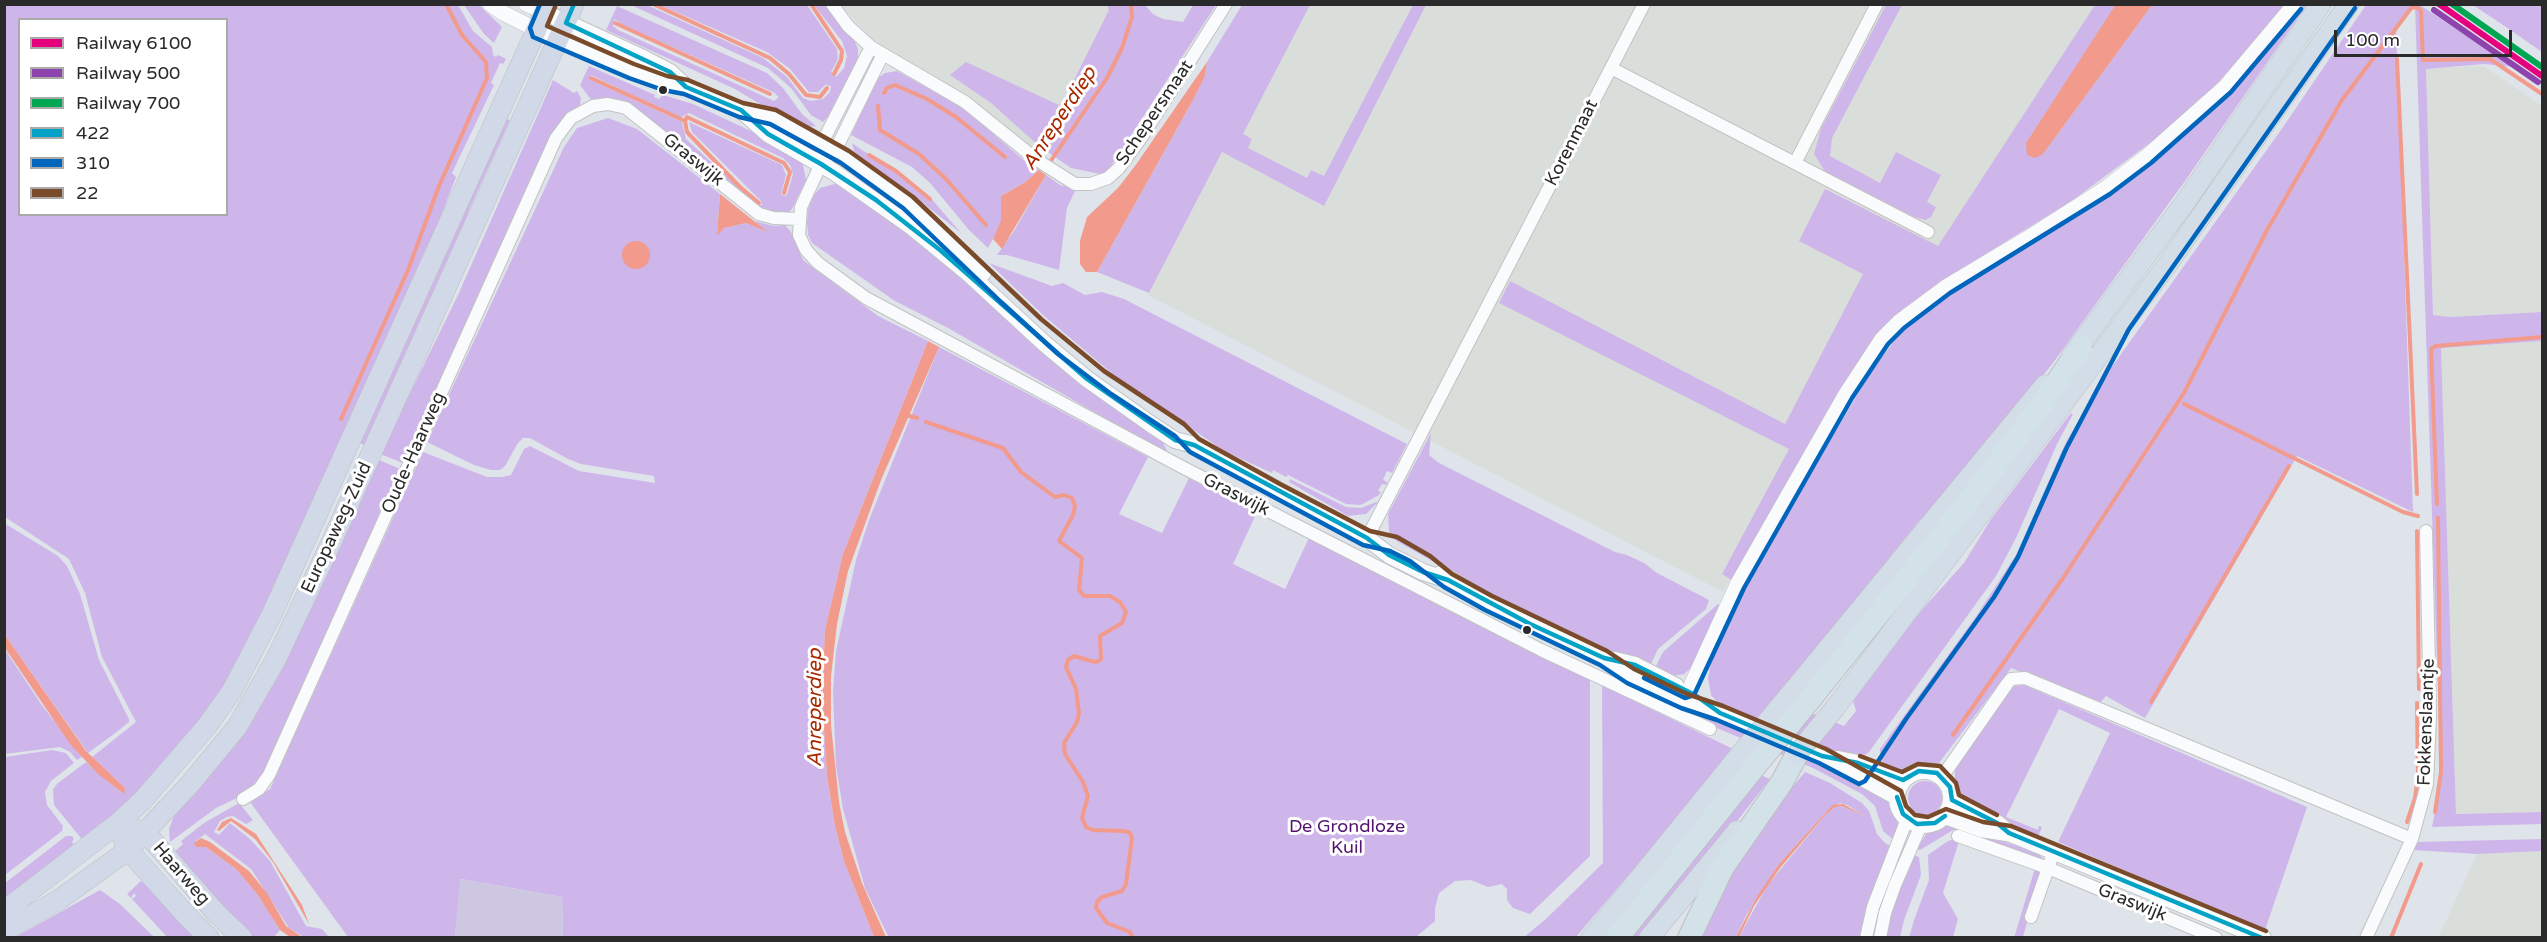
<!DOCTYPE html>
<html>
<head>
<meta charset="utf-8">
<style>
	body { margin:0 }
	#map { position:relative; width:2547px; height:942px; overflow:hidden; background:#dee4ea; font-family:"Varela Round",sans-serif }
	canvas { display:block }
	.frame { position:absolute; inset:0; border:6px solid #2a2a2a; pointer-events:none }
	.legend { position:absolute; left:18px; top:18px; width:210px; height:198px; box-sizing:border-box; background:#fff; border:2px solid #aaa; margin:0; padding:8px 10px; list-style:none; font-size:18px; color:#2a2a2a }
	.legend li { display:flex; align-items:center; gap:12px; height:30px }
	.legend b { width:30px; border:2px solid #aaa }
	.scale { position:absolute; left:2334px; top:30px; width:178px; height:27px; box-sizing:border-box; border:3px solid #2a2a2a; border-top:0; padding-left:8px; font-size:18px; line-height:21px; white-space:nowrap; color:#2a2a2a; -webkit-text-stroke:4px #fff; paint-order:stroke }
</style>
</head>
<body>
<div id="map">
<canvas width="2547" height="942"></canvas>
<div class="frame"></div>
<ul class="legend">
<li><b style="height:8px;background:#e5007d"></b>Railway 6100</li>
<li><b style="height:8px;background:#8e44ad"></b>Railway 500</li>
<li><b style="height:8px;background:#00a651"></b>Railway 700</li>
<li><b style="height:8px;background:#02a3c6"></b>422</li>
<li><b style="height:8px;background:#0065bd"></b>310</li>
<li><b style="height:8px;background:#7a4b2a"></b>22</li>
</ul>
<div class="scale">100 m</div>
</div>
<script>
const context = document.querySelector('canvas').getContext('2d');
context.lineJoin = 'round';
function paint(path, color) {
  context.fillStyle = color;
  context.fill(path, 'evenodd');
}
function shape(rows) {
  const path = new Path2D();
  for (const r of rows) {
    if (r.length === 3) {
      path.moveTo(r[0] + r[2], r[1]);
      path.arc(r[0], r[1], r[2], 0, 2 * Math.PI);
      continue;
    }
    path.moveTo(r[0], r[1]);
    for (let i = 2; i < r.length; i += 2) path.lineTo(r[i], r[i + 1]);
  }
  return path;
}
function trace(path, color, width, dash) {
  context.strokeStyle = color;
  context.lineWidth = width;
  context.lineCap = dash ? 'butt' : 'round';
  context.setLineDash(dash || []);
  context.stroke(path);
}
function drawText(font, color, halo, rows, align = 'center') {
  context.font = font + ' "Varela Round",sans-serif';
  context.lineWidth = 6;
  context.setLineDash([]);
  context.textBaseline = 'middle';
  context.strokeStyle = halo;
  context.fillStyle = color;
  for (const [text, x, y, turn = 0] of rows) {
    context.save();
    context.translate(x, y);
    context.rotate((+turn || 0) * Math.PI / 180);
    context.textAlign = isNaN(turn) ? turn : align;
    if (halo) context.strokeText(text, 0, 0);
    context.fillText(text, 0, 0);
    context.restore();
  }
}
const industrial = shape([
	[1125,4,1128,14,1041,155,957,90,895,55,872,38,852,18,842,5],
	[1310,5,2278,5,1902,304,1864,339,1723,592,1148,295,1222,152,1243,134],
	[2484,66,2542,106,2542,312,2450,317,2433,315,2426,68],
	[2542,341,2542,812,2456,814,2441,348],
	[2542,851,2542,937,2438,938,2477,854]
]);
const green = shape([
	[4,5,458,5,473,31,492,47,493,55,496,57,498,55,506,59,503,64,500,63,491,83,494,85,452,173,456,177,419,274,284,573,227,684,166,766,85,843,54,805,53,789,58,783,86,762,122,793,125,788,92,757,136,722,102,657,85,593,69,559,5,517],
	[20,20,226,20,226,214,20,214],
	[464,5,479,5,502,27,494,43,484,34],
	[631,5,647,5,763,58,787,77,803,98,811,101,823,99,830,92,831,86,825,85,818,92,809,92,790,69,767,52,660,5,807,5,837,49,838,59,831,72,836,77,844,68,847,56,842,41,814,5,826,5,854,39,858,49,858,57,831,113,823,122,811,115,791,88,768,68],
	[1107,5,1145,5,1153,14,1163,19,1183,22,1193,5,1216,5,1107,172,1100,174,1071,168,1039,146,991,103,950,75,966,62,1061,106,1109,10],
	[1242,5,1310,5,1243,134,1252,139,1248,148,1307,178,1311,170,1324,176,1413,5,1426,5,1324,206,1222,152,1149,293,1097,272,1193,100,1205,76,1207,62],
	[1886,5,1902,5,1832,138,1830,156,1880,183,1896,152,1941,175,1927,202,1936,207,1931,217,1926,220,1914,217,1826,173,1814,154,1821,129],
	[2095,5,2116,5,2026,143,2043,154,2152,5,2284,5,2246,54,2198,103,2166,131,2073,200,1939,283,1904,308,1875,336,1733,581,1722,574,1789,449,1499,303,1510,281,1785,424,1863,274,1799,241,1825,189,1938,246],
	[2302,5,2307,5,2185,181,2053,363,1949,493,1919,521,1890,557,1874,585,1777,699,1844,726,1856,711,1853,701,1919,613,1964,563,1991,519,2071,413,2073,414,2057,444,2016,538,1996,576,1869,752,1862,757,1844,758,1721,706,1711,695,1708,678,1713,651,1726,619,1777,529,1871,372,1907,324,2137,170,2192,128,2214,106],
	[2366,5,2412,5,2396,27,2413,512,2297,456,2145,718,2106,696,2101,702,2011,668,1939,763,1903,770,1889,770,1881,760,1880,749,1975,618,2016,555,2066,442,2104,378,2281,130],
	[2415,5,2420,5,2513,67,2484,64,2426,69,2433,315,2450,317,2542,312,2542,341,2441,348,2456,814,2542,812,2542,824,2432,827,2441,782],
	[2473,5,2542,5,2542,52,2506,27],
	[617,6,767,73,783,88,802,114,816,126,804,127,785,119,735,89,606,30],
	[614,19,623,25,773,92,779,97,774,101,618,30,613,26],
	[589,66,655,95,654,97,659,99,663,95,693,104,766,138,802,160,806,180,792,209,787,214,766,212,643,114,592,101,580,85],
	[591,75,680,118,689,113,783,158,790,165,793,174,787,195,784,196,781,194,786,175,782,165,689,122,692,132,761,201,762,205,758,205,686,139,682,122,589,79],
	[897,71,962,107,1026,162,1039,170,1024,183,1001,196,1001,224,988,248,969,230,930,183,912,167,851,135,877,79,885,73],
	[553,80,574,93,577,91,581,98,580,105,568,115,403,463,380,454,458,295],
	[608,118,637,129,720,194,717,235,724,228,746,223,766,231,754,221,774,226,785,225,791,232,803,260,878,316,928,341,843,554,825,630,822,698,827,776,835,826,844,861,874,937,563,937,562,897,461,879,455,937,348,937,250,802,270,789,423,452,487,477,502,477,511,475,524,449,530,446,579,471,655,483,654,476,581,464,568,459,530,438,523,438,518,443,505,466,500,470,491,470,474,465,427,442,564,147,577,128],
	[504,119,510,120,470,208,440,288,368,447,358,442],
	[852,143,929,196,961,233,914,196,856,158],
	[1046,175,1060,185,1076,189,1067,208,1059,270,1007,255,997,255,1014,231],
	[838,183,849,186,1159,434,1169,455,948,328,895,301,812,243,808,235,807,222,808,210,813,196,820,188],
	[989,263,1052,286,1063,283,1085,295,1102,292,1124,299,1407,444,1392,473,1387,471,1383,480,1387,482,1386,485,1382,484,1378,491,1381,492,1379,495,1361,505,1346,504,1288,475,1286,477,1273,470,1272,473,1226,452,1122,382,1042,314],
	[939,347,1148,457,1119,514,1162,533,1189,478,1257,512,1233,564,1285,589,1309,538,1590,678,1590,856,1530,914,1513,908,1507,900,1507,889,1502,884,1488,887,1471,880,1455,881,1439,893,1435,908,1435,921,1416,937,889,938,865,888,843,809,836,766,833,693,836,651,856,560,869,520],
	[1431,433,1429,455,1439,463,1615,552,1627,555,1644,563,1657,573,1709,600,1706,609,1658,649,1649,668,1575,638,1510,605,1395,540,1389,532,1388,514],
	[377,459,400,469,401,472,263,778,241,796,216,808,170,842,169,829,174,816,212,772],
	[1290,479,1346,507,1361,508,1379,501,1366,514,1348,516,1289,482],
	[4,523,58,556,67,566,80,594,99,660,129,719,129,722,118,731,88,753,5,635],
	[1718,604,1719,606,1695,662,1690,669,1684,674,1673,676,1654,670,1663,652],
	[4,648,41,704,82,757,77,760,70,752,60,747,5,754],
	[1602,685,1735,750,1576,937,1523,938,1547,918,1603,863],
	[2024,685,2307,807,2265,930,2058,842,2110,733,2059,709,2006,817,2038,830,2039,826,2042,827,2038,837,1965,804,1955,787,1955,771,1959,760,2013,686],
	[1694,711,1817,761,1891,802,1898,824,1894,840,1883,831,1875,806,1862,794,1813,768,1719,729,1692,714],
	[52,750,66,753,74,763,51,781,45,792,47,805,63,826,62,831,5,875,5,757],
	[1805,772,1830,783,1862,803,1869,811,1877,834,1885,843,1892,847,1862,937,1739,937,1767,886,1825,815,1835,807,1842,806,1867,817,1847,805,1840,803,1826,812,1779,864,1746,916,1736,937,1697,938,1726,881,1789,791],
	[1755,773,1770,779,1646,937,1622,938],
	[1925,798,17],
	[239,803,253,820,246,824,233,816,227,817,220,821,214,832,219,835,230,823,250,839,270,861,306,926,322,929,329,937,304,937,289,928,251,869,205,834,196,841,195,845,206,847,236,869,257,894,280,930,274,937,253,937,173,853,183,844,181,841,204,823],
	[1951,824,2038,853,2044,860,1953,830,1920,850,1917,849,1926,834],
	[66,836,72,836,74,839,72,842,77,849,5,905,5,883],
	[1954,839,1959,841,1943,893,1958,919,1953,937,1909,938,1914,920,1929,880,1928,855,1948,841],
	[2542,839,2542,851,2477,854,2413,850,2417,842],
	[1913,855,1919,857,1921,875,1904,920,1900,937,1884,938,1886,924],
	[2035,868,2038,870,2040,875,2023,937,2014,938],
	[141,881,151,890,196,937,167,937,132,899,136,896,134,893,131,898,127,894],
	[100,890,120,904,154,937,15,937]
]);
const cemetery = shape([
	[460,879,562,897,563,937,455,937]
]);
const water = shape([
	[2116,4,2152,5,2043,154,2035,158,2027,155,2026,143],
	[1207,62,1205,76,1193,100,1097,272,1086,272,1080,264,1080,241,1087,217,1118,188,1135,166],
	[1039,170,1046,175,1002,249,993,239,1001,221,1001,196,1024,183],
	[720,194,754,221,768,232,746,223,724,228,717,236],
	[636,255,14],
	[928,341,939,347,881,480,848,571,837,624,831,676,831,725,839,802,845,832,862,883,886,937,874,937,844,861,835,826,827,776,822,698,825,630,843,554],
	[5,635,86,751,125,788,124,794,98,774,70,744,5,648],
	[1843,804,1867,817,1842,806,1835,807,1825,815,1780,868,1754,906,1739,937,1736,937,1758,895,1779,864,1826,812,1833,805],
	[231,818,256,834,302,905,309,924,273,862,255,839,231,821,219,831,217,830,222,822],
	[201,838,210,842,249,871,267,893,286,926,302,937,290,937,280,930,257,894,236,869,206,847,196,847,194,843]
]);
const stream = shape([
	[653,4,770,58,789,74,806,95,820,97,827,88],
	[811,4,842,51,841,60,834,74],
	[615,23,770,94],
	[2397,59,2417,494],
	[591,78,685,121],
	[884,93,887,88,895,85,927,99,956,117,1005,157],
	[878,106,880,130,919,154,946,179,986,225],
	[869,155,896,171,930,199],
	[1048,165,1107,78,1122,48,1132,17,1131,4],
	[759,203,740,187,687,132,685,121,687,117,784,163,790,172,784,193],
	[2184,404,2403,512,2418,516],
	[906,415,917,418],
	[341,419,408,270,439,186,487,78,486,62,462,35,446,4],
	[926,422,1003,448,1021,472,1055,497,1064,495,1072,498,1075,506,1073,515,1059,541,1082,558,1079,590,1084,596,1110,596,1120,602,1126,612,1122,623,1100,636,1101,659,1097,662,1091,661,1074,656,1068,660,1066,667,1076,689,1079,713,1077,722,1064,743,1065,754,1083,782,1088,796,1082,818,1086,827,1093,830,1124,831,1130,833,1132,838,1126,884,1122,891,1102,897,1097,902,1096,908,1107,923,1130,932,1133,938],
	[2437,504,2431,349,2436,346,2542,337],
	[2417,531,2419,689],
	[2151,702,2289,466],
	[1953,735,2063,578,2184,393,2267,230,2342,100,2412,7,2418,8,2421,11,2423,60,2490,59,2542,94],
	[2435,812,2441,772,2438,518],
	[2407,822,2415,798,2418,776,2417,703],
	[2391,938,2421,864]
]);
const minor = shape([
	[832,4,848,26,871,47,965,102,1037,160,1075,184,1091,184,1108,178,1119,168,1141,138,1226,4],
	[1644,4,1611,68,1928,232],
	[882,56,835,151,821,164,801,207,799,235,806,250,818,263,866,298,1182,467,1541,650,1710,729],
	[822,151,822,143,871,47],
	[1795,163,1877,4],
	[1367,538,1611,68],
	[1942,777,2007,684,2011,679,2025,678,2412,839],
	[243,799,259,789,269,775,556,138,571,118,593,106,608,104,626,108,759,214,774,218,799,219],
	[1958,836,2048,868,2216,938],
	[2031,917,2054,851],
	[1866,938,1873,907,1907,819],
	[1880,938,1885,913,1895,885,1921,825],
	[2366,938,2412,839,2427,784,2430,716,2426,531]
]);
const tertiary = shape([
	[490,4,503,13,537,30],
	[526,4,544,12],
	[1684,701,1737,585,1846,394,1882,339,1899,322,1946,287,2028,238,2106,188,2146,157,2225,87,2295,4]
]);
const secondary = shape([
	[544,12,645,59,670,72,685,86],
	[537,30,631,71,665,83,686,87,741,110,773,117,822,143,908,202,983,273],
	[741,110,768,134,834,172,912,227,968,273,1045,344,1087,379,1152,425,1175,440,1194,445,1367,538,1389,555,1423,572,1448,580],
	[1441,574,1489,603,1604,658,1630,676,1684,701,1720,713,1822,756,1897,797],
	[1615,660,1635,665,1676,686],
	[1838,759,1858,763,1903,780],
	[1924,798,27],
	[1952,800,1997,823,2009,833,2263,938],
	[1945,816,1981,829,2007,833]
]);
const primary = shape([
	[134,829,145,832,217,914,242,938],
	[123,838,128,850,187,916,209,938],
	[4,911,117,824,143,800,207,726,232,691,272,614,548,4],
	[4,931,60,899,128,850,190,784,237,727,276,659,330,545,574,4]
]);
const trunk = shape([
	[2071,357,2186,201,2321,4],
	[1793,691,2045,385],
	[1835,708,2167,265,2349,4],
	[1591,938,1734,762],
	[1649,938,1737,831]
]);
const motorway = shape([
	[1811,698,1964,507,2039,408,2081,347],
	[1617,938,1752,770],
	[1689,938,1723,867,1782,782,1797,754]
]);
const trunkBridge = shape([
	[1797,754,1835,708],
	[1734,762,1793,691]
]);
const motorwayBridge = shape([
	[1752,770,1811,698]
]);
const bus1 = shape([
	[574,4,566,23,670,72,686,87,741,110,768,134,821,164,876,200,940,250,1087,379,1175,440,1194,445,1367,538,1389,555,1423,572,1448,580,1530,624,1604,658,1635,665,1695,695,1720,713,1822,756,1858,763,1903,780,1919,771,1937,773,1950,787,1952,800,1997,823,2009,833,2262,938],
	[1897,797,1903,814,1917,824,1935,823,1945,816]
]);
const bus2 = shape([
	[540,4,530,28,533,37,629,78,663,90,684,94,739,117,770,124,841,163,903,208,1001,302,1058,354,1111,394,1175,436,1190,452,1363,545,1390,551,1410,561,1444,587,1485,610,1600,665,1627,683,1681,708,1717,720,1819,763,1859,784,1865,781,1906,719,1994,597,2018,557,2066,449,2129,329,2355,8],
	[1644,678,1685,698,1694,695,1744,588,1852,398,1888,344,1904,328,1950,293,2110,194,2151,163,2231,92,2301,9]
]);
const bus3 = shape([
	[555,7,547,26,634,64,667,76,688,80,743,103,776,110,849,151,913,197,1041,319,1104,371,1184,424,1199,439,1280,484,1370,531,1397,537,1430,556,1452,574,1492,596,1607,651,1634,669,1687,694,1723,706,1826,749,1901,791,1906,806,1915,815,1928,817,1946,809,1983,822,2011,826,2266,931],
	[1860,756,1902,772,1918,764,1940,766,1956,783,1959,795,1997,815]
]);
const rail1 = shape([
	[2439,4,2542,76]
]);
const rail2 = shape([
	[2434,10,2538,82]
]);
const rail3 = shape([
	[2452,4,2542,67]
]);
const markers = [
	[663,90,5,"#2a2a2a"],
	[1527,630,5,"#2a2a2a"]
];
const streetNames = [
	["Schepersmaat",1155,113,-56],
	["Korenmaat",1572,143,-63],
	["Graswijk",693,160,39],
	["Oude-Haarweg",414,453,-66],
	["Graswijk",1236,495,27],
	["Europaweg-Zuid",337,528,-65],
	["Fokkenslaantje",2427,722,-88],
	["Haarweg",181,874,49],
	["Graswijk",2132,903,22]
];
const parkNames = [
	["De Grondloze",1347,827],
	["Kuil",1347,848]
];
const waterNames = [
	["Anreperdiep",1060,119,-57],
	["Anreperdiep",816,708,-90]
];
paint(industrial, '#dadedb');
paint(green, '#cfb6ea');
paint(cemetery, '#cec7e1');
paint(water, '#f29a8b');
trace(stream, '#f29a8b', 4);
trace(minor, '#c1c3c2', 14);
trace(tertiary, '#c1c3c2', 16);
trace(secondary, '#c1c3c2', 18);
trace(primary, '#bdbfc1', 21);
trace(trunk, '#bdbfc1', 21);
trace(motorway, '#bdbfc1', 24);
trace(minor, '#fafbfc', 12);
trace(tertiary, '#fafbfc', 15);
trace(secondary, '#fafbfc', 16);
trace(primary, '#d1d9e8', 20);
trace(trunk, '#d2dde8', 20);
trace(motorway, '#d3e1e9', 22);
trace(trunkBridge, '#bdbfc1', 21, []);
trace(motorwayBridge, '#bdbfc1', 24, []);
trace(trunkBridge, '#d2dde8', 20);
trace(motorwayBridge, '#d3e1e9', 22);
trace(bus1, '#02a3c6', 4.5);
trace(bus2, '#0065bd', 4.5);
trace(bus3, '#7a4b2a', 4.5);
trace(rail1, '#e5007d', 6);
trace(rail2, '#8e44ad', 6);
trace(rail3, '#00a651', 6);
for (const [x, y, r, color] of markers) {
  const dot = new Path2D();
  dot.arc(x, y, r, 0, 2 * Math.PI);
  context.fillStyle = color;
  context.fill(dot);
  trace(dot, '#fff', 2);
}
drawText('18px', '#2a2a2a', '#fff', streetNames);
drawText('18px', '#53126f', '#fff', parkNames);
drawText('italic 20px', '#a82900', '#fff', waterNames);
</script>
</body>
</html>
